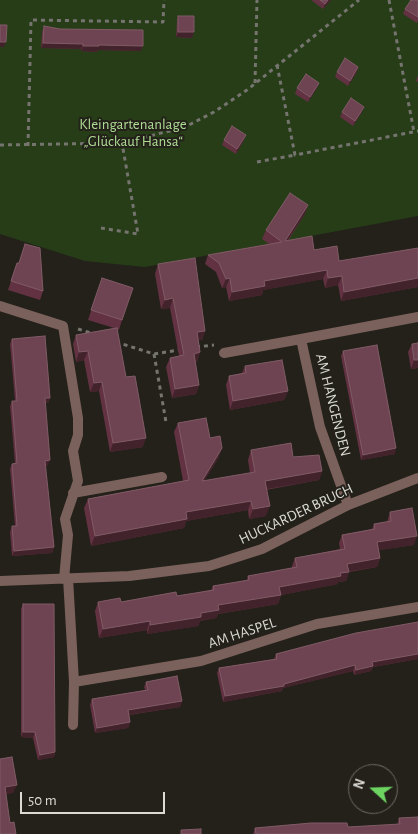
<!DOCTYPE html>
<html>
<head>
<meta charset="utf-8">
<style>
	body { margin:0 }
	#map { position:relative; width:418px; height:834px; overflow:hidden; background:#23211a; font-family:"Alegreya Sans",sans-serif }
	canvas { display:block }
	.north { position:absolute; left:348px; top:764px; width:50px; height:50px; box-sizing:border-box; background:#23211a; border:1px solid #6d6b65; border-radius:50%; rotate:290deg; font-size:14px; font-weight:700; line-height:20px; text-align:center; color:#dbdad5 }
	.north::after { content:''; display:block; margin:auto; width:18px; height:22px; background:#6dd361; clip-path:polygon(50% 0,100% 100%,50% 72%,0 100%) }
	.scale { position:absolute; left:20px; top:792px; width:145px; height:22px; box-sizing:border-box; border:2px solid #dbdad5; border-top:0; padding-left:6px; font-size:15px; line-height:18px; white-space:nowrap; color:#dbdad5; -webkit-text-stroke:4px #23211a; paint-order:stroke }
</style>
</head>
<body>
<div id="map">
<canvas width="418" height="834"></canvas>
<div class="north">N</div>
<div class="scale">50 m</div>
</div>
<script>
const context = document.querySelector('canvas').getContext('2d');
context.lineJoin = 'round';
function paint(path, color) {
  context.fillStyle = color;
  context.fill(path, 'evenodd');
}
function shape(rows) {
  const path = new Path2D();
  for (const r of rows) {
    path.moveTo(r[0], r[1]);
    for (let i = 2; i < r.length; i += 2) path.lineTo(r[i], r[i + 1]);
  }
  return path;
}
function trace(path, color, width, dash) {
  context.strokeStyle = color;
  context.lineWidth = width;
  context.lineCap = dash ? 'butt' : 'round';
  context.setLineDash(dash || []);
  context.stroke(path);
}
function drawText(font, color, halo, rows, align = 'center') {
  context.font = font + ' "Alegreya Sans",sans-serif';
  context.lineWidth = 4;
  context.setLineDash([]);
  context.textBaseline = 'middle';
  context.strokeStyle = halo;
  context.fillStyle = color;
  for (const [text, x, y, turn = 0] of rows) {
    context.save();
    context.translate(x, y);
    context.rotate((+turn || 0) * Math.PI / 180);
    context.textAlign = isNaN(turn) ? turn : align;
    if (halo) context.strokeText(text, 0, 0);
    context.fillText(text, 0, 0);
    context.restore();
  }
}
const green = shape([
	[0,0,418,0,418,216,145,267,85,261,0,234]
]);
const path = shape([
	[389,0,414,132],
	[277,65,295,155,418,131],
	[255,83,257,0],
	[0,145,122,143,185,127,214,112,247,90,359,0],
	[28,146,31,20,163,22,164,0],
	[257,162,295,155],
	[101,228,138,234,122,143],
	[78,329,91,333],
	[116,342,154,354,179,350],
	[196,347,214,345],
	[154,354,166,422]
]);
const street = shape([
	[0,306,63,326,78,418,78,435,73,451,78,481,65,519,68,535,64,579],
	[224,353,301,339],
	[73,493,162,477],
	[348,505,320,427,301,339,418,317],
	[68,578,74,682,201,661,317,624,418,607],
	[0,581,129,576,209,566,262,549,348,505,418,478],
	[73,725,74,682]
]);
const wall = shape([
	[311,0,331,0,323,9],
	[418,0,418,21,417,23,403,14,405,9],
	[178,16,192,38,176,37,177,21],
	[44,26,141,51,98,50,97,52,81,51,81,49,41,48,42,32],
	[358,67,357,72,348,86,335,77,337,72],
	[418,75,418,82,416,81],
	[319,83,317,88,308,102,295,94,297,88],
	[342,112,362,112,353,126,340,117],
	[224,140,244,140,236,154,222,145],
	[308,205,305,214,288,241,314,250,339,261,418,248,418,287,341,301,338,285,325,288,323,279,263,290,262,295,229,301,226,287,222,288,216,272,205,264,208,255,269,244,262,239,266,230],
	[25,244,43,291,40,300,8,290,17,263,19,263],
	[158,264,205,331,202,340,198,340,200,352,197,362,195,362,199,385,196,394,172,398,166,367,170,358,179,356,170,308,161,309,155,274],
	[99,287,122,320,119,330,117,329,126,377,143,447,110,452,99,391,90,392,84,360,76,362,73,344,76,335,114,328,88,320],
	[12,339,50,398,48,403,45,403,48,465,45,466,54,547,52,553,12,556,10,532,12,526,15,526,10,469,12,464,15,463,10,406,12,401,15,401,10,344],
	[418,341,418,368,411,369,408,352,412,344,417,343],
	[343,351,395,454,361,460,341,356],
	[245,366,288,391,284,400,230,410,226,385,229,376,242,373],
	[178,423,210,438,219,457,204,481,250,473,248,460,251,450,293,457,322,471,319,480,266,490,266,516,249,519,248,510,186,521,184,528,91,546,84,508,88,499,183,481,174,432],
	[390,512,414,545,379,550,380,558,377,567,349,572,346,581,338,582,338,584,281,595,278,604,218,614,216,618,200,621,198,626,147,634,147,630,99,638,95,611,98,602,121,602,177,596,211,590,213,586,247,580,248,576,292,568,292,566,295,558,340,549,339,543,342,535,372,529,374,524,387,522],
	[23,604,55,752,54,757,38,760,33,738,21,737,21,609],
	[418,622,418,659,373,667,371,671,354,675,353,671,283,688,282,691,223,702,217,673,219,668,274,659,276,654],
	[146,682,182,701,180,707,129,715,130,722,128,728,95,733,90,705,92,699,145,690,144,687],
	[399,818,418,834,253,834,255,828,348,827,397,825]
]);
const shadedWall = shape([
	[328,0,331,0,323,9,325,4],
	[178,32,194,32,192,38,176,37],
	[0,42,6,42,4,47,0,47],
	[43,43,83,44,81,49,41,48],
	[99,45,143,46,141,51,98,50,97,52,81,51,83,46],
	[358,67,357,72,348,86,350,81],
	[319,83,317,88,308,102,310,97],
	[364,107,362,112,353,126,355,121],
	[246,135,244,140,236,154,237,149],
	[308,205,305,214,281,250,285,241],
	[327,270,323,279,263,290,262,295,229,301,232,292,264,281],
	[342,276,338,285,325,288,328,278],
	[230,278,226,287,222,288,226,279],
	[418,278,418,287,341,301,344,292],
	[173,298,170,308,161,309,165,300],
	[205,331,202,340,194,341,197,332],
	[88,351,84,360,76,362,79,352],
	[200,352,197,362,191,363,194,354],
	[414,360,418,360,418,368,411,369],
	[102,382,99,391,90,392,94,383],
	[199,385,196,394,172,398,175,389],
	[288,391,284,400,230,410,233,401],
	[45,398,50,398,48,403,43,403],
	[146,438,143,447,110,452,113,443],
	[222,448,219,457,198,491,202,481],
	[396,448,395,454,361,460,363,455],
	[50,460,48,465,43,466,45,461],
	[322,471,319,480,261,490,265,481],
	[251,501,248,510,186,521,184,528,91,546,95,536,186,512],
	[270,506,266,516,249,519,253,509],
	[417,536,414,545,374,551,377,542],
	[54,547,52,553,12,556,14,551],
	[380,558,377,567,344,572,347,564],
	[349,572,346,581,338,582,338,584,276,596,279,587],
	[281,595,278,604,218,614,216,618,200,621,198,626,147,634,150,625,201,613,218,605],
	[150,621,147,630,99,638,103,629],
	[418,654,418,659,373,667,371,671,354,675,356,670,372,662],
	[355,665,353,671,283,688,282,691,223,702,225,696,284,684],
	[182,701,180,707,126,715,128,710],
	[130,722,128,728,95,733,97,728],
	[23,732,35,732,33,738,21,737],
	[55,752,54,757,38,760,40,755],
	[17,785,13,793,2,796,5,787]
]);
const building = shape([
	[320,0,328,0,325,4,320,0],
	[411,0,418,0,418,17,405,9,411,0],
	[178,16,194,16,194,32,178,32,178,16],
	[0,25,7,25,6,42,0,42,0,25],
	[44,26,60,29,143,30,143,46,99,45,99,46,83,46,83,44,43,43,44,26],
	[345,58,358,67,350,81,337,72,345,58],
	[306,74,319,83,310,97,297,88,306,74],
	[351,98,364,107,355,121,342,112,351,98],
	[232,126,246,135,237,149,224,140,232,126],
	[290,193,308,205,285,241,312,236,314,250,337,246,339,261,418,248,418,278,344,292,342,276,328,278,327,270,264,281,265,286,232,292,230,278,226,279,219,263,208,255,282,242,266,230,290,193],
	[25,244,40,248,43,291,11,281,17,263,19,263,25,244],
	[195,258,205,331,197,332,200,352,194,354,199,385,175,389,170,358,184,355,173,298,165,300,158,264,195,258],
	[102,278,133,288,122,320,91,310,102,278],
	[117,328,126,377,135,376,146,438,113,443,102,382,94,383,88,351,79,352,76,335,117,328],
	[45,336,50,398,45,398,50,460,45,461,54,547,14,551,12,526,17,526,12,464,17,463,12,401,17,401,12,339,45,336],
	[418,343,418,360,414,360,412,344,418,343],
	[377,345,396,448,363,455,343,351,377,345],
	[282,360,288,391,233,401,229,376,246,373,245,366,282,360],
	[206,418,210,438,220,436,222,448,202,481,255,472,251,450,291,443,293,457,319,455,322,471,265,481,270,506,253,509,251,501,186,512,187,519,95,536,88,499,189,480,178,423,206,418],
	[412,508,417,536,377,542,380,558,347,564,349,572,340,573,341,576,279,587,281,595,218,605,219,610,201,613,201,617,150,625,150,621,103,629,98,602,120,598,121,602,176,592,177,596,214,590,213,586,249,580,248,576,297,567,295,558,345,549,342,535,375,529,374,524,391,521,390,512,412,508],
	[23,604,54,604,55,752,40,755,35,732,23,732,23,604],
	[418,622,418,654,372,662,373,666,356,670,355,665,284,684,284,686,225,696,219,668,277,659,276,654,356,633,418,622],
	[177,676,182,701,128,710,130,722,97,728,92,699,148,690,146,682,177,676],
	[12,757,17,785,5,787,10,823,14,822,16,834,0,834,0,759,12,757],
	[418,817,418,834,256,834,255,828,311,823,347,823,348,827,400,824,399,818,418,817],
	[201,829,201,834,181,834,181,830,201,829]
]);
const parkNames = [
	["Kleingartenanlage",133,124],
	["„Glückauf Hansa“",133,141]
];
const streetNames = [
	["AM HANGENDEN",333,405,76],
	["HUCKARDER BRUCH",296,514,-25],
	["AM HASPEL",242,633,-18]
];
paint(green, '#263d18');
trace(path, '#75746e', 3, [4, 4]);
trace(street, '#7b615b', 10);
paint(wall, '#623242');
paint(shadedWall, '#43232b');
paint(building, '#6f4452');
trace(building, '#805b66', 1);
drawText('15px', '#aedd94', '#23211a', parkNames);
drawText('15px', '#dbdad5', '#23211a', streetNames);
</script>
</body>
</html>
